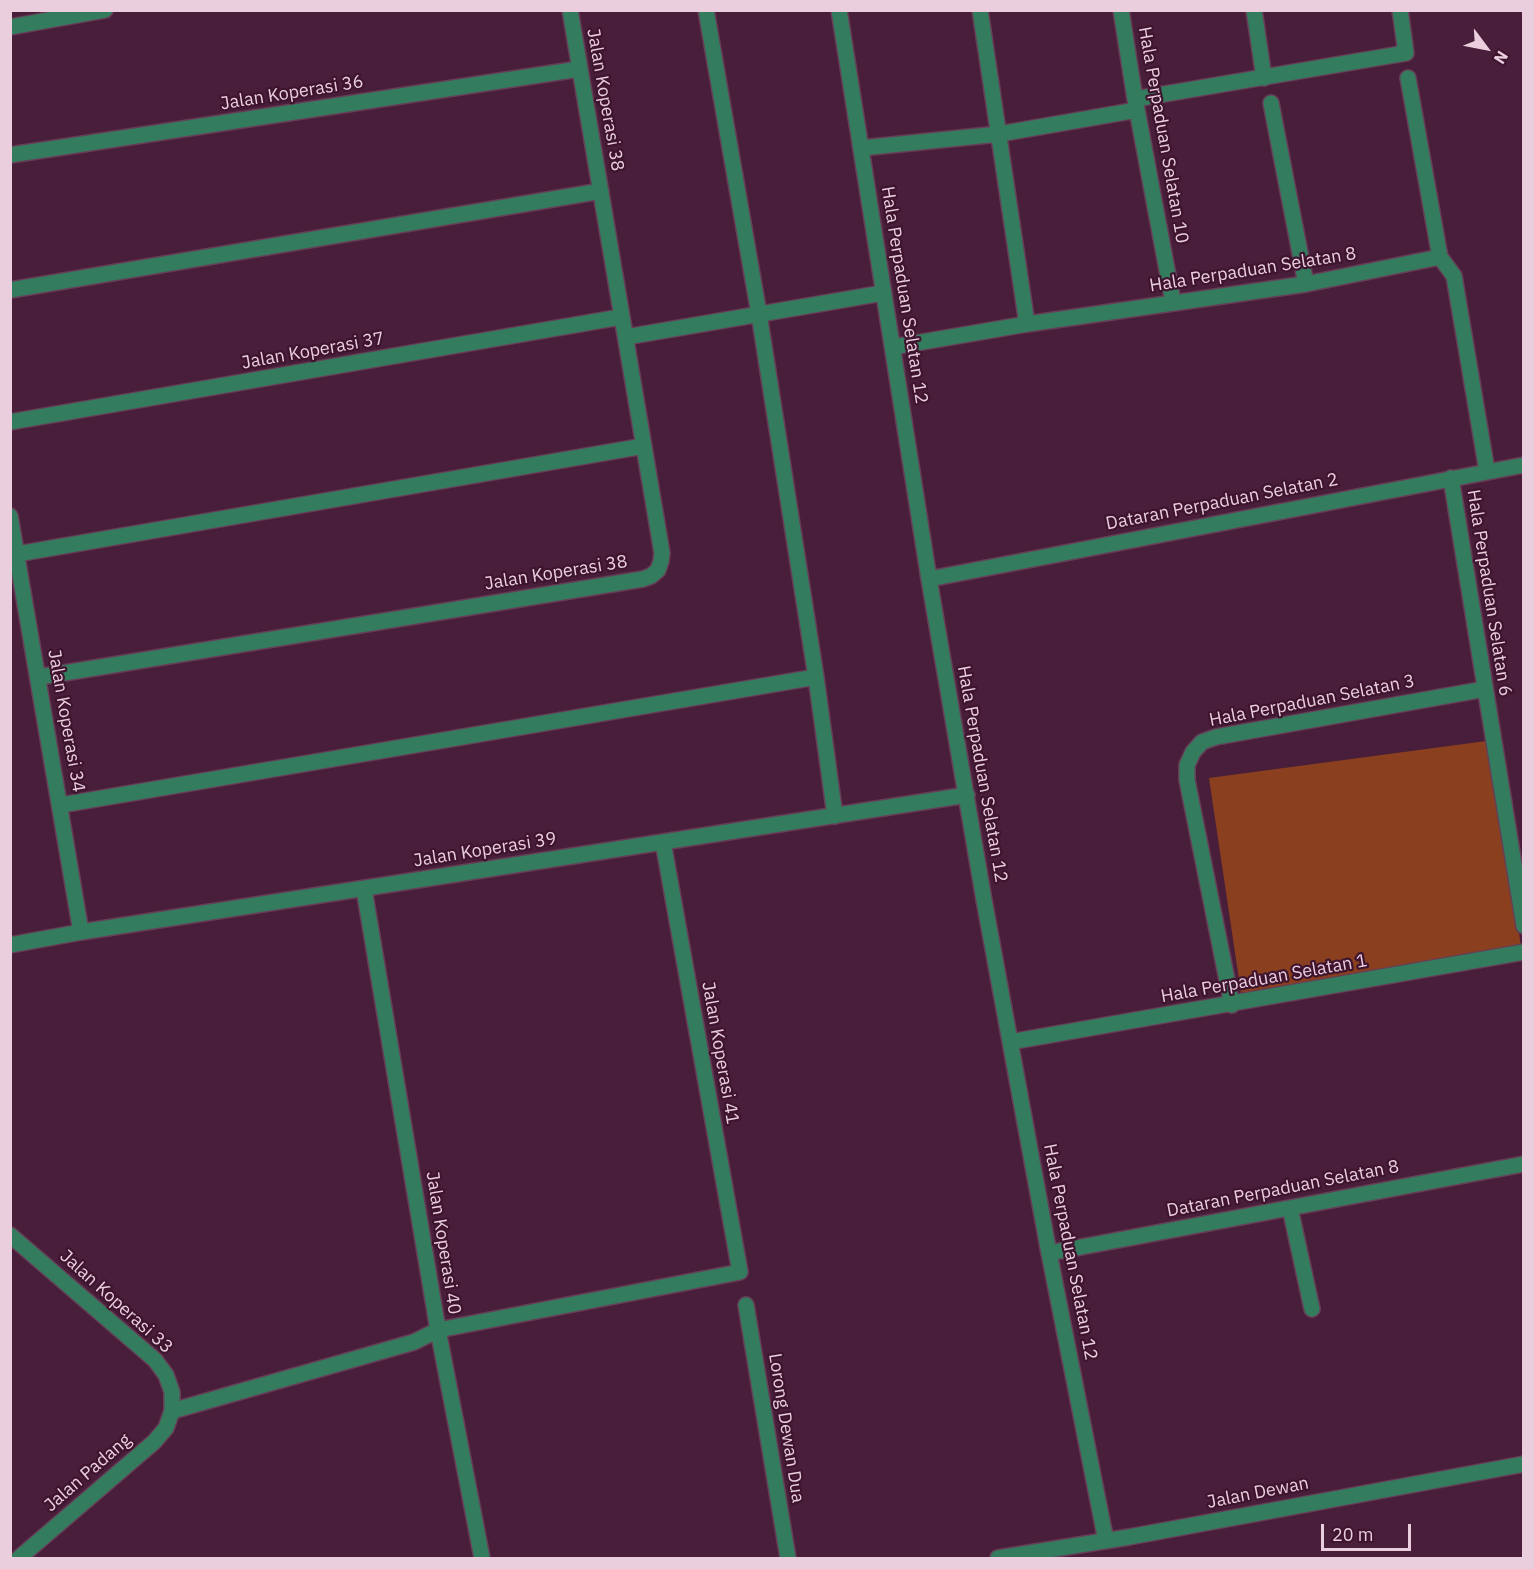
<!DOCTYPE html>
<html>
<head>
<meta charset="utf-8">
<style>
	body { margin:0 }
	#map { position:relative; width:1534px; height:1569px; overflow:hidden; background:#491e3a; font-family:"IBM Plex Sans",sans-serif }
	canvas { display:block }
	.frame { position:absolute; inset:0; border:12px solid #eacede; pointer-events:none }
	.north { position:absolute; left:1456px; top:18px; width:60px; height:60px; -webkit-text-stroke:4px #3e142f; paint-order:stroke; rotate:122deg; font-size:16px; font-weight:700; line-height:24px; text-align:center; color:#eacede }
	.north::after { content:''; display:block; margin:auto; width:21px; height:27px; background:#eacede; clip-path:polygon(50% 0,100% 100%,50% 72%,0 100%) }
	.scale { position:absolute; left:1321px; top:1524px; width:90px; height:27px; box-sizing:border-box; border:3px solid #eacede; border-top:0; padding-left:8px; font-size:18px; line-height:21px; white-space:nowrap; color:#eacede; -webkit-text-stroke:4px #3e142f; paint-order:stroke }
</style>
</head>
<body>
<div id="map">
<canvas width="1534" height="1569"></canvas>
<div class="frame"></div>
<div class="north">N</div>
<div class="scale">20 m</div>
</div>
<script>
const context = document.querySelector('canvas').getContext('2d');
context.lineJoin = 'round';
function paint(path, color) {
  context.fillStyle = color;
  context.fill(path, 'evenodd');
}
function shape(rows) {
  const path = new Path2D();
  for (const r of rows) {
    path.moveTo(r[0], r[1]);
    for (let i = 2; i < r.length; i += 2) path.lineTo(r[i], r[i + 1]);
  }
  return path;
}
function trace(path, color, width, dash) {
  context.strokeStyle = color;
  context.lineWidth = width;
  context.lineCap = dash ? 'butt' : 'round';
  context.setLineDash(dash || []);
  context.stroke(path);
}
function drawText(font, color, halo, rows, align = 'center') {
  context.font = font + ' "IBM Plex Sans",sans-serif';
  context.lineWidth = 4.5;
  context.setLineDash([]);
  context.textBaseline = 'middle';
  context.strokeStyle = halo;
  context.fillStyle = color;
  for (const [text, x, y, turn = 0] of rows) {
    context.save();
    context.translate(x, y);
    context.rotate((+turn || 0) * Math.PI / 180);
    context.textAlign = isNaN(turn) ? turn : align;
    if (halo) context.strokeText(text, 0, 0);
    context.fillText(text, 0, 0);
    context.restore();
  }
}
const green = shape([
	[1494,740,1521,948,1241,993,1209,778]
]);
const minor = shape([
	[706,10,759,314,816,677,835,816],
	[839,10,929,579,984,900,1049,1253,1106,1541],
	[980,10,1027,324],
	[1121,10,1135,99,1173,302],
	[1254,10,1264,78],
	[10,27,105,10],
	[1135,99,1406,53,1400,10],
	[1271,103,1306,284],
	[861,148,999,134,1137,110],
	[10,155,579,69],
	[1440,257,1454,276,1487,471],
	[10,290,601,191],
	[626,337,883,293],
	[893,347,1027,324,1306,284,1440,257,1408,78],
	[10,422,621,317],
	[1451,478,1524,926],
	[10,516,81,932],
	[17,554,644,446],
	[929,579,1524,465],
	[39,677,643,579,651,576,658,570,661,561,662,553,570,10],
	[61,805,816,677],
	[10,945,81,932,967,795],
	[1232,1005,1187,780,1187,765,1193,752,1202,742,1216,737,1485,689],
	[1010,1042,1524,952],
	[1290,1208,1312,1309],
	[10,1235,155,1360,166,1375,172,1392,172,1411,166,1428,154,1442,19,1558],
	[1049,1253,1524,1164],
	[746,1305,788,1558],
	[172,1411,414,1342,438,1330,364,889],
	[482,1558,438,1330,740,1272,663,842],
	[998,1558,1129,1537,1524,1464]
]);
const streetNames = [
	["Jalan Koperasi 36",292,93,-9],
	["Jalan Koperasi 38",605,100,80],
	["Hala Perpaduan Selatan 10",1163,135,80],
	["Hala Perpaduan Selatan 8",1253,270,-9],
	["Hala Perpaduan Selatan 12",904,295,81],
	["Jalan Koperasi 37",313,351,-10],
	["Dataran Perpaduan Selatan 2",1222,502,-11],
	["Jalan Koperasi 38",556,573,-9],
	["Hala Perpaduan Selatan 6",1489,593,81],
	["Hala Perpaduan Selatan 3",1312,701,-11],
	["Jalan Koperasi 34",66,721,80],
	["Hala Perpaduan Selatan 12",982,774,80],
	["Jalan Koperasi 39",485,850,-9],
	["Hala Perpaduan Selatan 1",1264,979,-10],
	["Jalan Koperasi 41",720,1053,80],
	["Dataran Perpaduan Selatan 8",1283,1189,-11],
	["Jalan Koperasi 40",443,1243,81],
	["Hala Perpaduan Selatan 12",1070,1252,79],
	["Jalan Koperasi 33",116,1302,42],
	["Lorong Dewan Dua",786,1428,81],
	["Jalan Padang",88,1473,-41],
	["Jalan Dewan",1258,1493,-11]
];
paint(green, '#8a401e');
trace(minor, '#663e58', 18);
trace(minor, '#337d5e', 15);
drawText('18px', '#eacede', '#3e142f', streetNames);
</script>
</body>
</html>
